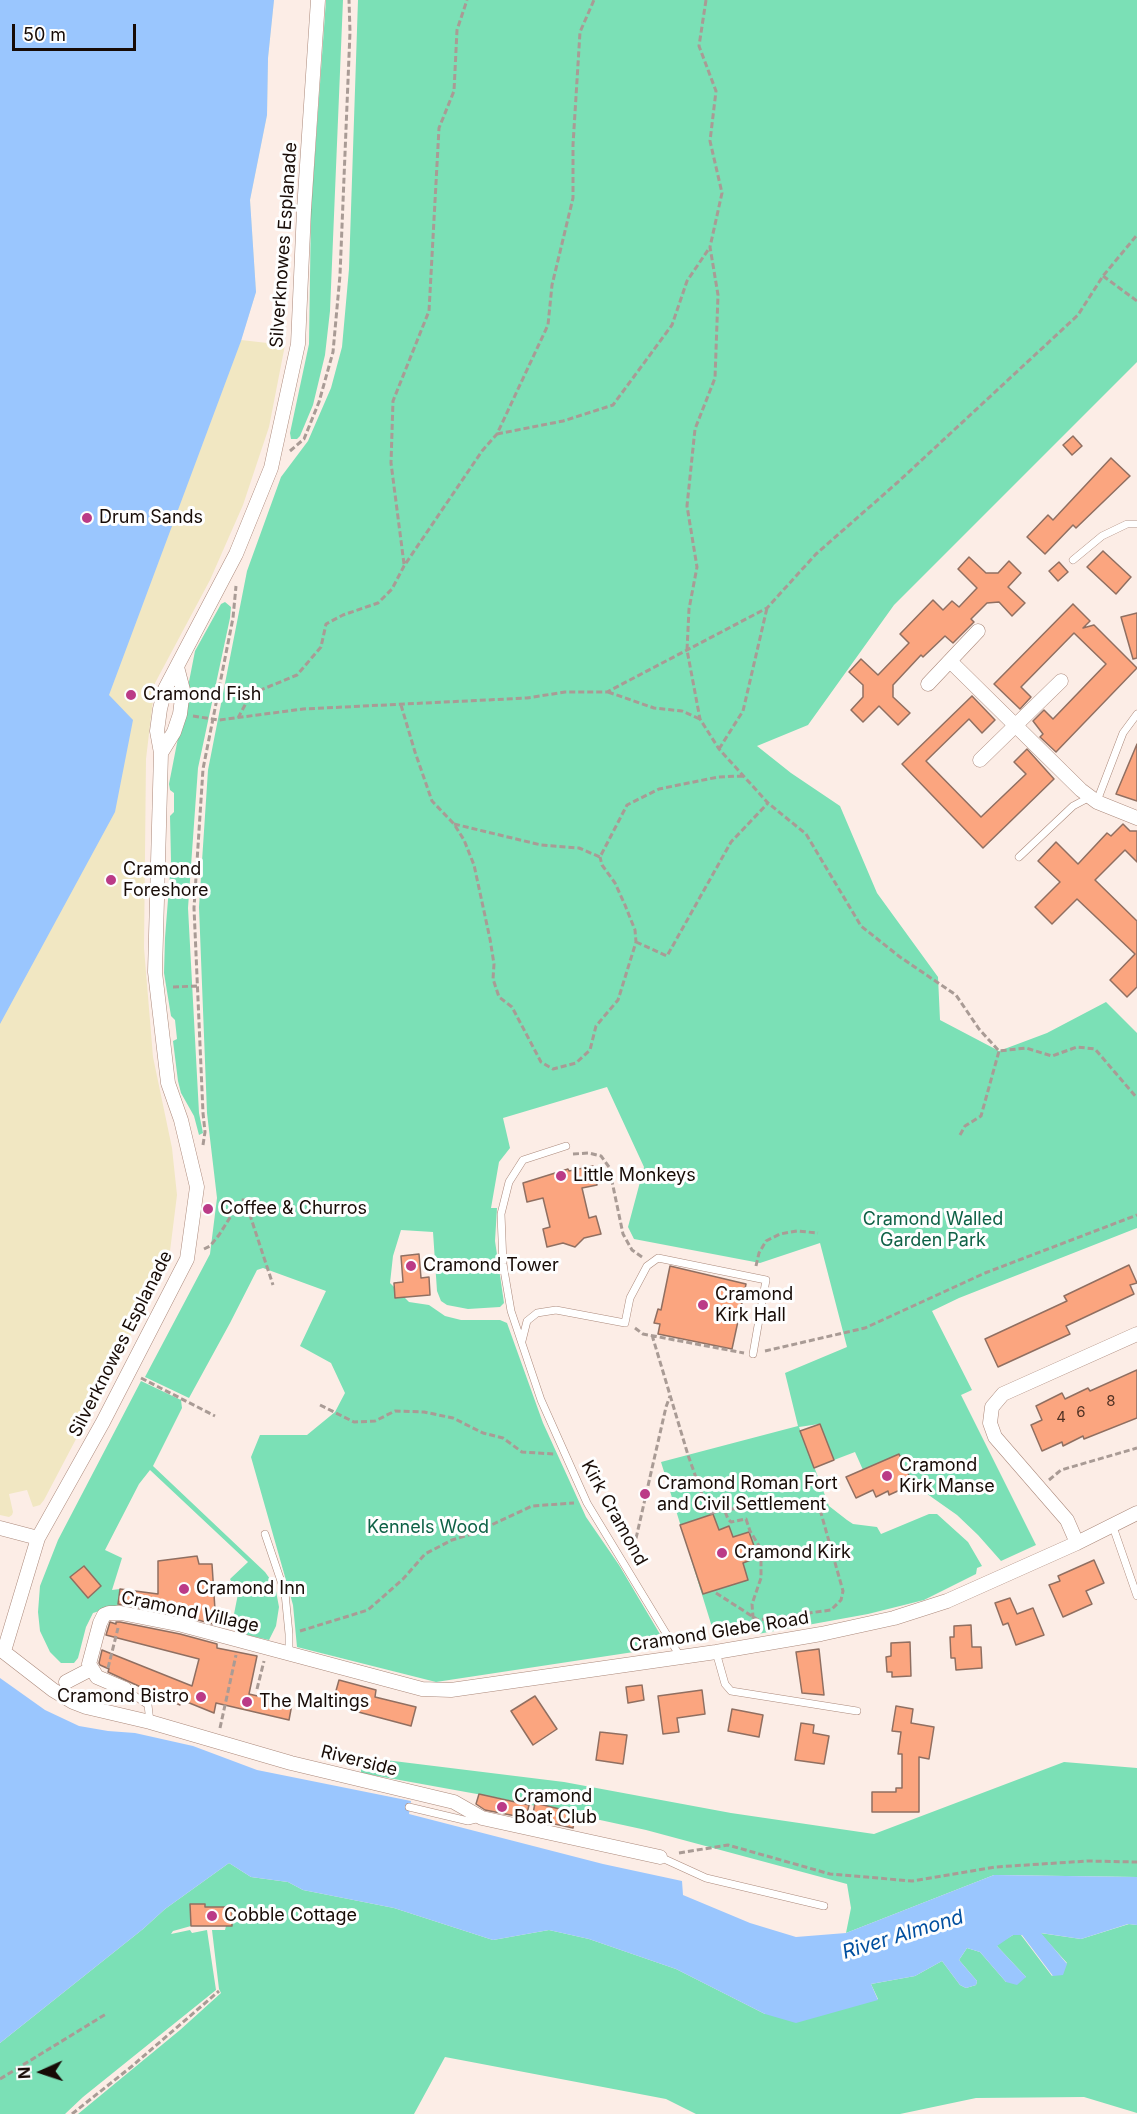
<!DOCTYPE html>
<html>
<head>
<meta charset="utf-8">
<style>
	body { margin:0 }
	#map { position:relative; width:1137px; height:2114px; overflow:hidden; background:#fcede6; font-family:Inter,sans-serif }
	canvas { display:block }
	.north { position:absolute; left:12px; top:2042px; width:60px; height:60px; -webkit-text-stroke:4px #fefefe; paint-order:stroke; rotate:267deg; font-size:16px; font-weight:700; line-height:24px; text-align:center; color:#170b06 }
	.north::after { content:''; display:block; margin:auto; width:21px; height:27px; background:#170b06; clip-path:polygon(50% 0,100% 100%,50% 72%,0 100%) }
	.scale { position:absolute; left:12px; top:24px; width:124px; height:27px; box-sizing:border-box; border:3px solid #170b06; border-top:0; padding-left:8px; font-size:18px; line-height:21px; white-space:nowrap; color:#170b06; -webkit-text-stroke:4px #fefefe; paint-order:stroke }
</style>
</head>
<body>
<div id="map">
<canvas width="1137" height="2114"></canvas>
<div class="north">N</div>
<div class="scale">50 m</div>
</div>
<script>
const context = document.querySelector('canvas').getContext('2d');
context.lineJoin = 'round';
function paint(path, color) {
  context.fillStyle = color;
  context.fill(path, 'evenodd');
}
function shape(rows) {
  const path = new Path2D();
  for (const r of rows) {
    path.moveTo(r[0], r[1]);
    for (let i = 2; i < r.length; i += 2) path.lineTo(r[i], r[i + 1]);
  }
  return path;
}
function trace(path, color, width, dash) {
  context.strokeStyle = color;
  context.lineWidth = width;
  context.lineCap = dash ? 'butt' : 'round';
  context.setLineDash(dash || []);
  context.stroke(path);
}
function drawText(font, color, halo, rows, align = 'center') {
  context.font = font + ' Inter,sans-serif';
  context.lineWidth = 6;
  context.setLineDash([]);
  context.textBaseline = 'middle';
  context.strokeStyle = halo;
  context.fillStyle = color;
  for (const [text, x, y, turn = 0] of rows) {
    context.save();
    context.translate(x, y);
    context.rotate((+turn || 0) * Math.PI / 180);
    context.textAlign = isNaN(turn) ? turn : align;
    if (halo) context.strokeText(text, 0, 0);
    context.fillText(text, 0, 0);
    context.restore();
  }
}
const green = shape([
	[326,0,343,0,330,311,325,355,313,405,300,436,297,439,291,439,290,433,309,344,311,210],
	[358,0,1137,0,1137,362,894,605,808,725,757,746,791,773,840,806,877,893,938,977,940,1020,999,1051,1047,1033,1106,1002,1137,1033,1137,1228,959,1298,932,1311,972,1390,961,1395,1036,1545,1001,1561,978,1535,957,1515,913,1484,899,1455,863,1470,855,1452,834,1460,819,1424,799,1427,829,1506,847,1520,853,1524,877,1527,881,1534,929,1514,937,1514,968,1542,982,1566,977,1568,976,1574,924,1600,868,1614,758,1634,754,1622,712,1627,661,1462,798,1426,785,1373,847,1347,820,1243,760,1263,634,1239,628,1227,644,1167,607,1087,503,1118,510,1148,499,1162,491,1208,497,1208,495,1241,504,1303,500,1307,468,1309,447,1305,441,1301,437,1291,433,1232,401,1230,393,1256,390,1283,409,1302,429,1305,445,1316,461,1320,500,1320,507,1323,543,1423,586,1517,619,1565,667,1646,660,1648,436,1682,297,1647,293,1605,251,1457,260,1435,307,1435,335,1412,345,1393,331,1363,300,1346,326,1291,263,1268,257,1270,230,1323,189,1398,145,1377,210,1254,217,1198,207,1113,199,907,208,770,247,571,281,477,308,441,331,388,342,347,349,269],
	[225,602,231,607,230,618,198,768,188,908,199,1113,203,1133,199,1135,194,1116,181,1093,178,1081,173,1041,177,1039,175,1020,171,1016,164,973,165,938,171,861,170,816,174,812,174,793,170,790,169,784,195,651,221,604],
	[141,1381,181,1400,182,1408,153,1466,265,1572,275,1586,279,1607,276,1626,269,1640,247,1635,245,1630,225,1624,234,1614,238,1594,230,1579,248,1562,150,1470,139,1484,105,1550,122,1558,112,1590,120,1589,118,1605,93,1613,86,1627,78,1658,74,1663,61,1663,50,1652,40,1631,38,1612,40,1586,58,1540],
	[361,1757,564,1782,731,1813,874,1834,1064,1762,1137,1768,1137,1877,994,1875,846,1933,851,1908,847,1884,646,1830,499,1798,361,1773],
	[229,1863,251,1877,288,1882,303,1890,394,1908,493,1940,549,1930,589,1939,676,1969,765,2014,878,1999,871,1984,915,1976,942,1961,960,1985,966,1988,976,1985,977,1981,959,1960,967,1948,980,1952,1006,1982,1026,1977,996,1945,1013,1935,1021,1935,1052,1976,1067,1963,1040,1933,1081,1939,1129,1924,1137,1925,1137,2113,1084,2097,976,2098,900,2114,696,2114,666,2099,445,2057,414,2114,78,2114,180,2030,221,1993,219,1989,212,1930,225,1930,226,1926,232,1926,232,1907,205,1907,191,1926,173,1931,171,1934,190,1930,192,1933,207,1930,216,1990,83,2097,65,2114,0,2114,0,2043,143,1929,165,1909]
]);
const sand = shape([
	[0,0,274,0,268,58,267,115,250,200,256,292,241,340,285,345,269,427,243,505,210,580,155,683,146,759,144,948,153,1057,172,1148,177,1195,170,1251,158,1283,44,1500,40,1505,33,1507,27,1490,9,1494,13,1512,12,1515,9,1517,0,1515]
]);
const water = shape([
	[0,0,274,0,268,58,267,115,250,200,256,292,241,341,109,695,133,720,115,812,0,1024],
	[0,1678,45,1710,79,1726,108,1731,135,1733,193,1746,257,1770,411,1801,409,1814,603,1864,682,1881,683,1895,750,1923,796,1937,846,1933,994,1875,1137,1877,1137,1925,1128,1924,1081,1939,1041,1933,1067,1964,1063,1975,1053,1976,1022,1935,1013,1935,997,1946,1026,1977,1017,1985,1006,1982,980,1952,967,1948,959,1960,977,1981,976,1985,966,1988,960,1985,942,1961,915,1976,871,1984,878,2000,796,2023,765,2014,676,1969,589,1939,549,1930,493,1940,394,1908,303,1890,288,1882,251,1877,229,1863,165,1909,143,1929,0,2043]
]);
const building = shape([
	[1073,436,1082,446,1072,455,1063,445,1073,436],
	[1111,458,1130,476,1076,528,1073,525,1045,554,1027,537,1048,515,1053,520,1111,458],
	[1103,551,1131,577,1116,594,1087,567,1103,551],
	[969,557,986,573,998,573,1009,561,1021,573,1008,587,1025,603,1012,616,999,602,987,603,971,619,974,622,953,643,945,636,923,657,921,655,893,685,893,697,910,713,898,725,879,706,863,722,851,710,863,697,863,685,849,672,861,659,878,675,909,643,900,634,933,600,943,610,952,601,959,607,977,588,958,569,969,557],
	[1059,562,1068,572,1058,581,1049,571,1059,562],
	[1073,604,1090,621,1083,628,1094,625,1137,668,1056,752,1040,737,1043,734,1033,721,1044,710,1053,719,1106,664,1074,633,1021,687,1031,697,1020,709,994,684,1073,604],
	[1137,613,1137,658,1133,659,1121,617,1137,613],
	[972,696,995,720,982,733,969,719,926,761,981,817,1026,774,1014,762,1027,749,1054,779,983,848,902,764,972,696],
	[1137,744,1137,801,1116,794,1137,744],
	[1123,824,1130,831,1137,831,1137,862,1125,850,1095,880,1137,921,1137,987,1127,997,1110,980,1135,954,1077,899,1052,924,1035,907,1060,882,1038,861,1056,842,1078,864,1107,833,1111,836,1123,824],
	[593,1166,597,1185,582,1188,589,1218,596,1216,601,1234,584,1238,575,1247,563,1243,547,1247,543,1229,550,1227,543,1198,527,1202,523,1183,568,1169,569,1171,593,1166],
	[419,1254,421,1278,429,1277,430,1295,395,1298,394,1283,403,1282,401,1256,419,1254],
	[1129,1265,1137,1283,1130,1285,1134,1294,1066,1326,1070,1334,998,1367,985,1339,1067,1301,1064,1296,1129,1265],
	[670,1266,746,1284,732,1349,658,1334,660,1324,654,1323,658,1309,661,1310,670,1266],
	[1137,1370,1137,1418,1084,1439,1083,1436,1063,1446,1062,1442,1042,1451,1031,1425,1042,1420,1036,1406,1062,1393,1065,1399,1088,1388,1090,1391,1137,1370],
	[820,1424,834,1460,814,1468,800,1431,820,1424],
	[899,1454,913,1484,889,1495,888,1491,876,1497,873,1490,856,1498,846,1477,899,1454],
	[713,1514,719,1530,729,1526,733,1537,749,1532,758,1557,743,1563,748,1580,703,1594,680,1525,713,1514],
	[197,1556,199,1564,212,1564,216,1625,184,1616,118,1604,120,1589,158,1594,158,1561,197,1556],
	[1094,1560,1104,1583,1086,1591,1092,1604,1063,1617,1049,1585,1060,1581,1058,1576,1094,1560],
	[84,1566,101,1586,88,1598,70,1577,84,1566],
	[1010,1598,1017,1614,1033,1608,1044,1635,1016,1645,1008,1623,1003,1625,995,1603,1010,1598],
	[110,1622,116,1624,116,1622,120,1622,180,1634,217,1644,217,1648,257,1656,249,1694,292,1704,289,1720,216,1703,214,1713,182,1700,180,1705,108,1672,109,1669,100,1665,99,1663,102,1650,192,1686,199,1659,106,1635,110,1622],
	[971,1625,972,1647,981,1647,982,1668,956,1670,955,1658,951,1658,950,1637,954,1637,954,1626,971,1625],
	[910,1642,911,1676,892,1677,892,1672,887,1672,886,1657,891,1656,891,1643,910,1642],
	[819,1649,824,1695,802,1693,796,1652,819,1649],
	[339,1680,376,1690,375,1697,416,1707,411,1726,332,1705,339,1680],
	[642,1685,644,1700,628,1703,626,1687,642,1685],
	[702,1690,705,1714,677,1718,679,1732,663,1734,658,1696,702,1690],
	[535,1696,557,1729,533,1745,511,1711,535,1696],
	[896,1706,913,1709,911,1723,934,1727,929,1759,919,1757,919,1812,872,1812,872,1792,896,1792,896,1788,902,1788,902,1754,898,1754,901,1732,892,1731,896,1706],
	[732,1709,763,1715,759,1737,728,1731,732,1709],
	[801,1723,814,1725,813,1733,829,1736,824,1764,795,1760,801,1723],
	[600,1732,627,1735,623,1764,596,1760,600,1732],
	[479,1794,529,1805,526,1818,485,1810,476,1804,479,1794],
	[535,1803,576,1813,573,1828,532,1819,535,1803],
	[190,1904,205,1904,205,1907,232,1907,232,1926,191,1926,190,1904]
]);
const path = shape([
	[706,0,699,46,716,91,710,141,722,193,710,247,718,295,715,378,695,429,687,506,697,567,689,609,687,650,700,719,719,749,768,803,806,834,861,926,900,957,956,995,979,1029,999,1051,1026,1048,1052,1056,1077,1047,1095,1049,1137,1098],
	[1103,276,1137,301],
	[497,434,563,421,613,405,672,325,687,281,710,247],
	[290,451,304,439,319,402,333,352,340,275,350,32,349,0],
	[404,564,391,463,393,401,429,311,439,128,454,91,457,30,467,0],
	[608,692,654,708,682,711,700,719],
	[401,705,415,752,432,801,454,824,464,840,474,865,490,939,494,964,493,979,499,997,512,1007,541,1062,553,1069,576,1063,590,1050,596,1026,618,1000,636,942,635,930,625,905,615,883,602,865,600,857],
	[193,716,219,720,303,709,527,698,565,692,607,692,767,608,816,554,898,482,1078,315,1103,276,1137,235],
	[238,718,251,694,297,675,321,647,326,624,343,615,378,603,392,589,404,566,482,451,497,434,548,325,552,285,573,198,573,145,580,32,594,0],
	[719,749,743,711,767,608],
	[454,824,541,845,579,848,600,857,627,805,659,789,718,777,743,776],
	[636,942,667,956,731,842,768,803],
	[173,987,197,986],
	[960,1135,965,1126,981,1116,999,1051],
	[203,1145,205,1132,203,1113,194,908,203,769,233,618,236,586],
	[573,1154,589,1153,601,1156,609,1167,623,1234,632,1250,642,1257],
	[204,1249,210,1246,219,1235,241,1200,245,1200,273,1285],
	[756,1266,759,1253,766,1241,780,1234,797,1231,818,1233],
	[635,1328,643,1334,744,1353],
	[652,1335,688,1455,709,1514,724,1509,728,1519,731,1522,746,1519,750,1531,761,1549,761,1578,752,1604,754,1630],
	[765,1351,865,1328,985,1273,1137,1215],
	[141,1378,215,1416],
	[320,1405,354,1422,375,1421,395,1411,424,1412,453,1418,483,1433,503,1438,522,1452,554,1454],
	[1049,1480,1061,1470,1137,1448],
	[632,1556,666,1407,670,1396],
	[716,1593,758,1620,831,1610,841,1600,843,1591,821,1513,816,1508,724,1509],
	[300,1631,368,1610,403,1579,425,1554,452,1540,472,1534,532,1506,574,1503],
	[108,1668,118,1628],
	[257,1689,264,1661],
	[220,1728,236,1655],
	[679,1853,728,1845,830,1874,912,1881,995,1867,1088,1861,1137,1862],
	[0,2079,106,2014],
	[72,2114,131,2067,219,1991]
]);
const lane = shape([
	[1073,560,1102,536,1127,524,1137,524],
	[1097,801,1123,733,1137,714],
	[1019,857,1073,806,1090,797],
	[566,1146,523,1160,509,1182,501,1214,503,1264,511,1311,541,1400,587,1503,681,1658],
	[522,1341,527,1321,537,1313,556,1310,625,1323,630,1298,647,1266,658,1258,766,1280,753,1354],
	[1112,1524,1137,1596],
	[265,1534,285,1593,289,1634,289,1653],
	[716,1652,725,1684,731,1691,857,1711],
	[125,1689,148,1705,150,1722],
	[409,1807,468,1821,480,1818],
	[660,1857,706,1878,824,1906]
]);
const street = shape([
	[950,661,1081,790,1097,802,1137,818],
	[928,684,978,631],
	[161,753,174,732,180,714,183,690,177,667],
	[980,760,1061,681],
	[0,1528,38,1538,103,1422,187,1259,197,1187,181,1120,168,1083,155,972,161,753,157,731,160,709,165,689,236,554,271,468,298,344,304,210,318,0],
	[1077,1543,1067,1520,995,1437,990,1423,992,1407,1003,1394,1137,1334],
	[0,1649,53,1690,73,1702,86,1707,150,1722,291,1763,454,1802,482,1818,660,1857],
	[4,1651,38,1538],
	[66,1682,91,1669],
	[125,1689,97,1677,89,1664,100,1623,104,1615,109,1613,121,1613,182,1625,422,1689,451,1690,716,1652,821,1634,894,1618,947,1601,1077,1543,1137,1513]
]);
const markers = [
	[87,518,6,"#bb3b87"],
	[131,695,6,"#bb3b87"],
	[111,880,6,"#bb3b87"],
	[561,1176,6,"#bb3b87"],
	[208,1209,6,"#bb3b87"],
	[411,1266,6,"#bb3b87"],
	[703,1305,6,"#bb3b87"],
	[887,1476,6,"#bb3b87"],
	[645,1494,6,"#bb3b87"],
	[722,1553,6,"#bb3b87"],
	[184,1589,6,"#bb3b87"],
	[201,1697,6,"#bb3b87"],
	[247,1702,6,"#bb3b87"],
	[502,1807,6,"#bb3b87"],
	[212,1916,6,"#bb3b87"]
];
const numberNames = [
	["8",1111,1401],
	["6",1081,1412],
	["4",1061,1417]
];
const streetNames = [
	["Silverknowes Esplanade",284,245,-86],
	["Silverknowes Esplanade",121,1344,-63],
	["Kirk Cramond",614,1513,61],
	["Cramond Village",190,1612,12],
	["Cramond Glebe Road",719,1632,-9],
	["Riverside",359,1761,14]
];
const poiNames = [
	["Drum Sands",99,518],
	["Cramond Fish",143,695],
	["Cramond",123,870],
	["Foreshore",123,891],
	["Little Monkeys",573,1176],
	["Coffee & Churros",220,1209],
	["Cramond Tower",423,1266],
	["Cramond",715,1295],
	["Kirk Hall",715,1316],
	["Cramond",899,1466],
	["Kirk Manse",899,1487],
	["Cramond Roman Fort",657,1484],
	["and Civil Settlement",657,1505],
	["Cramond Kirk",734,1553],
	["Cramond Inn",196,1589],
	["Cramond Bistro",189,1697,"right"],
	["The Maltings",259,1702],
	["Cramond",514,1797],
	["Boat Club",514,1818],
	["Cobble Cottage",224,1916]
];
const parkNames = [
	["Cramond Walled",933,1220],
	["Garden Park",933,1241],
	["Kennels Wood",428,1528]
];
const waterNames = [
	["River Almond",903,1935,-17]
];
paint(green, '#7be0b6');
paint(sand, '#f1e7c2');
paint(water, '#9ac6fe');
paint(building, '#fba57f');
trace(building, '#906f61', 1.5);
trace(lane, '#ab897b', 8);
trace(street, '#ab897b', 15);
trace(path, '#a99b95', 3, [6, 3]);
trace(lane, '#fff', 7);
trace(street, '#fff', 14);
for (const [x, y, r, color] of markers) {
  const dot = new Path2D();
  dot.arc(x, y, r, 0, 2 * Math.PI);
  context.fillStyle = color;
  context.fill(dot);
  trace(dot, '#fefefe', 2);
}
drawText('15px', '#503224', null, numberNames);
drawText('18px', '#170b06', '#fefefe', streetNames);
drawText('18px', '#170b06', '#fefefe', poiNames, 'left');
drawText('18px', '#0e6146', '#fefefe', parkNames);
drawText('italic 20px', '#004f9f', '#fefefe', waterNames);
</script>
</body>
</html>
